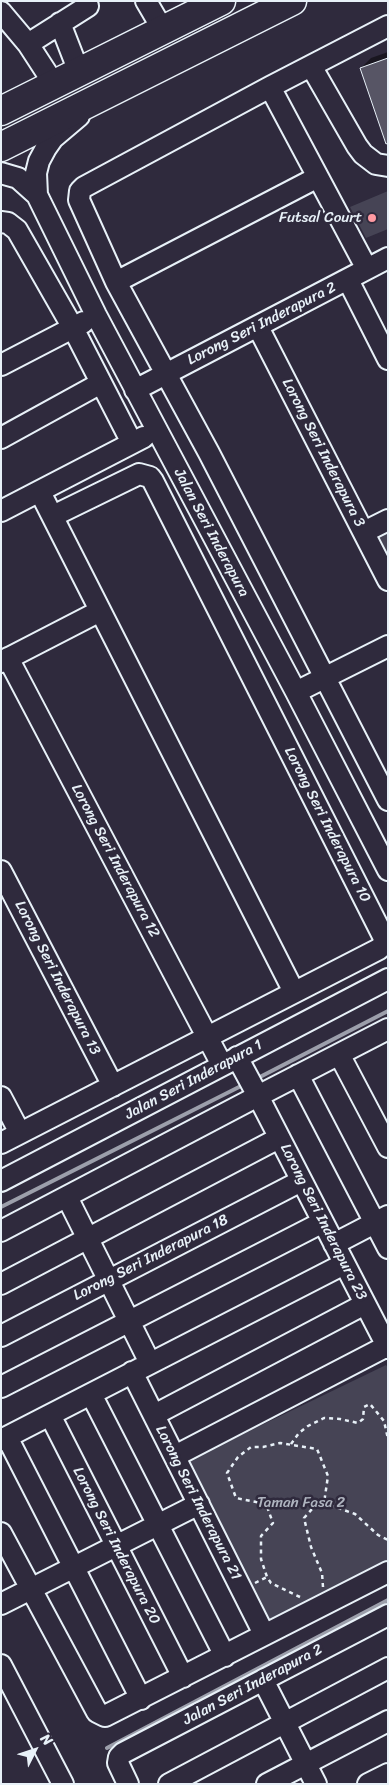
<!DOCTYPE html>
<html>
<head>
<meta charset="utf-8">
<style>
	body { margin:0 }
	#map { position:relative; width:389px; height:1785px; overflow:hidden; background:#2f2a3d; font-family:Sriracha,sans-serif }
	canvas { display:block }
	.frame { position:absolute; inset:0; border:2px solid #e8f1f8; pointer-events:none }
	.north { position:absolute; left:10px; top:1725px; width:50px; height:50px; -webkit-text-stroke:4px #2f2a3d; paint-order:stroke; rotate:49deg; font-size:14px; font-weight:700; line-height:20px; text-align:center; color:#e8f1f8 }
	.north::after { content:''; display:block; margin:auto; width:18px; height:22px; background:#e8f1f8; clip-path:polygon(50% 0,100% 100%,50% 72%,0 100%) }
</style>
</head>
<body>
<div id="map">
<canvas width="389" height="1785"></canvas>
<div class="frame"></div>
<div class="north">N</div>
</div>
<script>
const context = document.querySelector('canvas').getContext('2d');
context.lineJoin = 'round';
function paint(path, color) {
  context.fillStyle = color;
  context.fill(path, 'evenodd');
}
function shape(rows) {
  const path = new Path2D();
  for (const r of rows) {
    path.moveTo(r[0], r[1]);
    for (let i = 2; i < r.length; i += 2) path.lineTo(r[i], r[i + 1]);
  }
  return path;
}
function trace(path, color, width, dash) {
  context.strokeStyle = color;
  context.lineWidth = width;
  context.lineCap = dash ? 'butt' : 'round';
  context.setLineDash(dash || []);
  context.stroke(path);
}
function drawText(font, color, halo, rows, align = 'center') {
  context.font = font + ' Sriracha,sans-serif';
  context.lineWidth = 5;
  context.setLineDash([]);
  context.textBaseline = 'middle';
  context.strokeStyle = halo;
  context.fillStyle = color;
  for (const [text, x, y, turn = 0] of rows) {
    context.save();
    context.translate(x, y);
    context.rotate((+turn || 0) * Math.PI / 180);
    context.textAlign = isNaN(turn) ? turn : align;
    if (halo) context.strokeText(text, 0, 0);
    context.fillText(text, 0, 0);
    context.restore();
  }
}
const green = shape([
	[388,191,388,229,366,238,350,207],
	[388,528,388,560,378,542,380,532],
	[386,1365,388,1368,388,1564,267,1630,183,1463]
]);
const shadow = shape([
	[388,52,388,144,361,68,371,58]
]);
const stream = shape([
	[256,1079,388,1011],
	[1,1207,245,1084],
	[107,1748,388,1600]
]);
const building = shape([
	[388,58,388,143,386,144,360,68,388,58]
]);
const path = shape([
	[291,1444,299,1433,308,1426,324,1418,340,1419,358,1423,363,1419,364,1407,370,1404,384,1421,388,1439],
	[255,1583,267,1577],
	[323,1587,322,1573,311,1547,304,1518,312,1509,324,1503,355,1514,378,1535,388,1540],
	[300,1597,271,1583,267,1577,261,1559,261,1536,273,1523,266,1504,236,1498,227,1473,238,1457,251,1447,263,1447,280,1443,317,1449,328,1476,324,1503]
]);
const minor = shape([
	[146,1,163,30],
	[1,12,28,44,54,84],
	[60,23,79,72],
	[388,26,270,87,84,187,80,191,79,200,116,282,209,453,388,800],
	[28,44,88,6],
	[311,66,357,146,363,154,376,164,388,166],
	[270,87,367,269],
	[1,173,18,178,37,195,96,315,296,692,388,870],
	[37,195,36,173,39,161,46,148,53,138,79,116],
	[1,222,8,223,17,230,73,328,132,443],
	[348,280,388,359],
	[116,282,318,177],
	[258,327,388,580],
	[1,365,84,322],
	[135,390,388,258],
	[1,438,101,383],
	[40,492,294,992],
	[1,511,144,437],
	[364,532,388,520],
	[8,658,222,1065],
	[1,662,100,611],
	[296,692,388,646],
	[1,871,113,1086],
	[339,1054,388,1147],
	[237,1057,258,1096,388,1029],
	[298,1075,388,1248],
	[1,1097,20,1133],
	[1,1143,379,949,382,946,384,940,383,936,153,481,150,477,139,474,53,516],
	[1,1181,388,979],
	[67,1197,150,1363],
	[1,1231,258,1096,388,1348],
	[334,1244,388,1216],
	[1,1284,279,1138],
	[1,1336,301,1181],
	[132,1372,264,1634],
	[1,1387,323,1222],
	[91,1394,225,1656],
	[50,1415,183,1677],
	[154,1415,365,1304],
	[7,1437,141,1699],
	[1,1440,344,1264],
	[175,1456,387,1346],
	[1,1533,97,1712,105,1716,388,1572],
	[1,1604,199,1504],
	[1,1665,63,1784],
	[263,1680,316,1784],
	[128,1784,118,1763,119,1757,123,1753,388,1615],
	[169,1784,388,1668],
	[267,1784,388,1721],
	[368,1784,388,1774]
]);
const highway = shape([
	[1,111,221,1],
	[1,147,292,1]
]);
const markers = [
	[372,218,5,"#ff9aa2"]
];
const poiNames = [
	["Futsal Court",362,218]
];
const streetNames = [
	["Lorong Seri Inderapura 2",262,324,-27],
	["Lorong Seri Inderapura 3",323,453,63],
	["Jalan Seri Inderapura",211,533,62],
	["Lorong Seri Inderapura 10",327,825,63],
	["Lorong Seri Inderapura 12",115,861,62],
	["Lorong Seri Inderapura 13",57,978,63],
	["Jalan Seri Inderapura 1",194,1080,-28],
	["Lorong Seri Inderapura 23",323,1222,63],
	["Lorong Seri Inderapura 18",151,1258,-27],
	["Lorong Seri Inderapura 21",198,1503,63],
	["Lorong Seri Inderapura 20",116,1546,63],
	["Jalan Seri Inderapura 2",253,1685,-28]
];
const parkNames = [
	["Taman Fasa 2",301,1503]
];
paint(green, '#464455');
paint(shadow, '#0007');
trace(stream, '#9c9fab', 4);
paint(building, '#575565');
trace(building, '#e8f1f8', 1);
trace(minor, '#e8f1f8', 24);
trace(highway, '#e8f1f8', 31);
trace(path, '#e8f1f8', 2.5, [4, 4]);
trace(minor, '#2f2a3d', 20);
trace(highway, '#2f2a3d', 28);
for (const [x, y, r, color] of markers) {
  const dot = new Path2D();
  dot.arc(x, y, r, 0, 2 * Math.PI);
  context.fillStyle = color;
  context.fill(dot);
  trace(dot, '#2f2a3d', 2);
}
drawText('15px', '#e8f1f8', '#2f2a3d', poiNames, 'right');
drawText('15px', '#e8f1f8', '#2f2a3d', streetNames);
drawText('15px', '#afb4bf', '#2f2a3d', parkNames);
</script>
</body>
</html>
